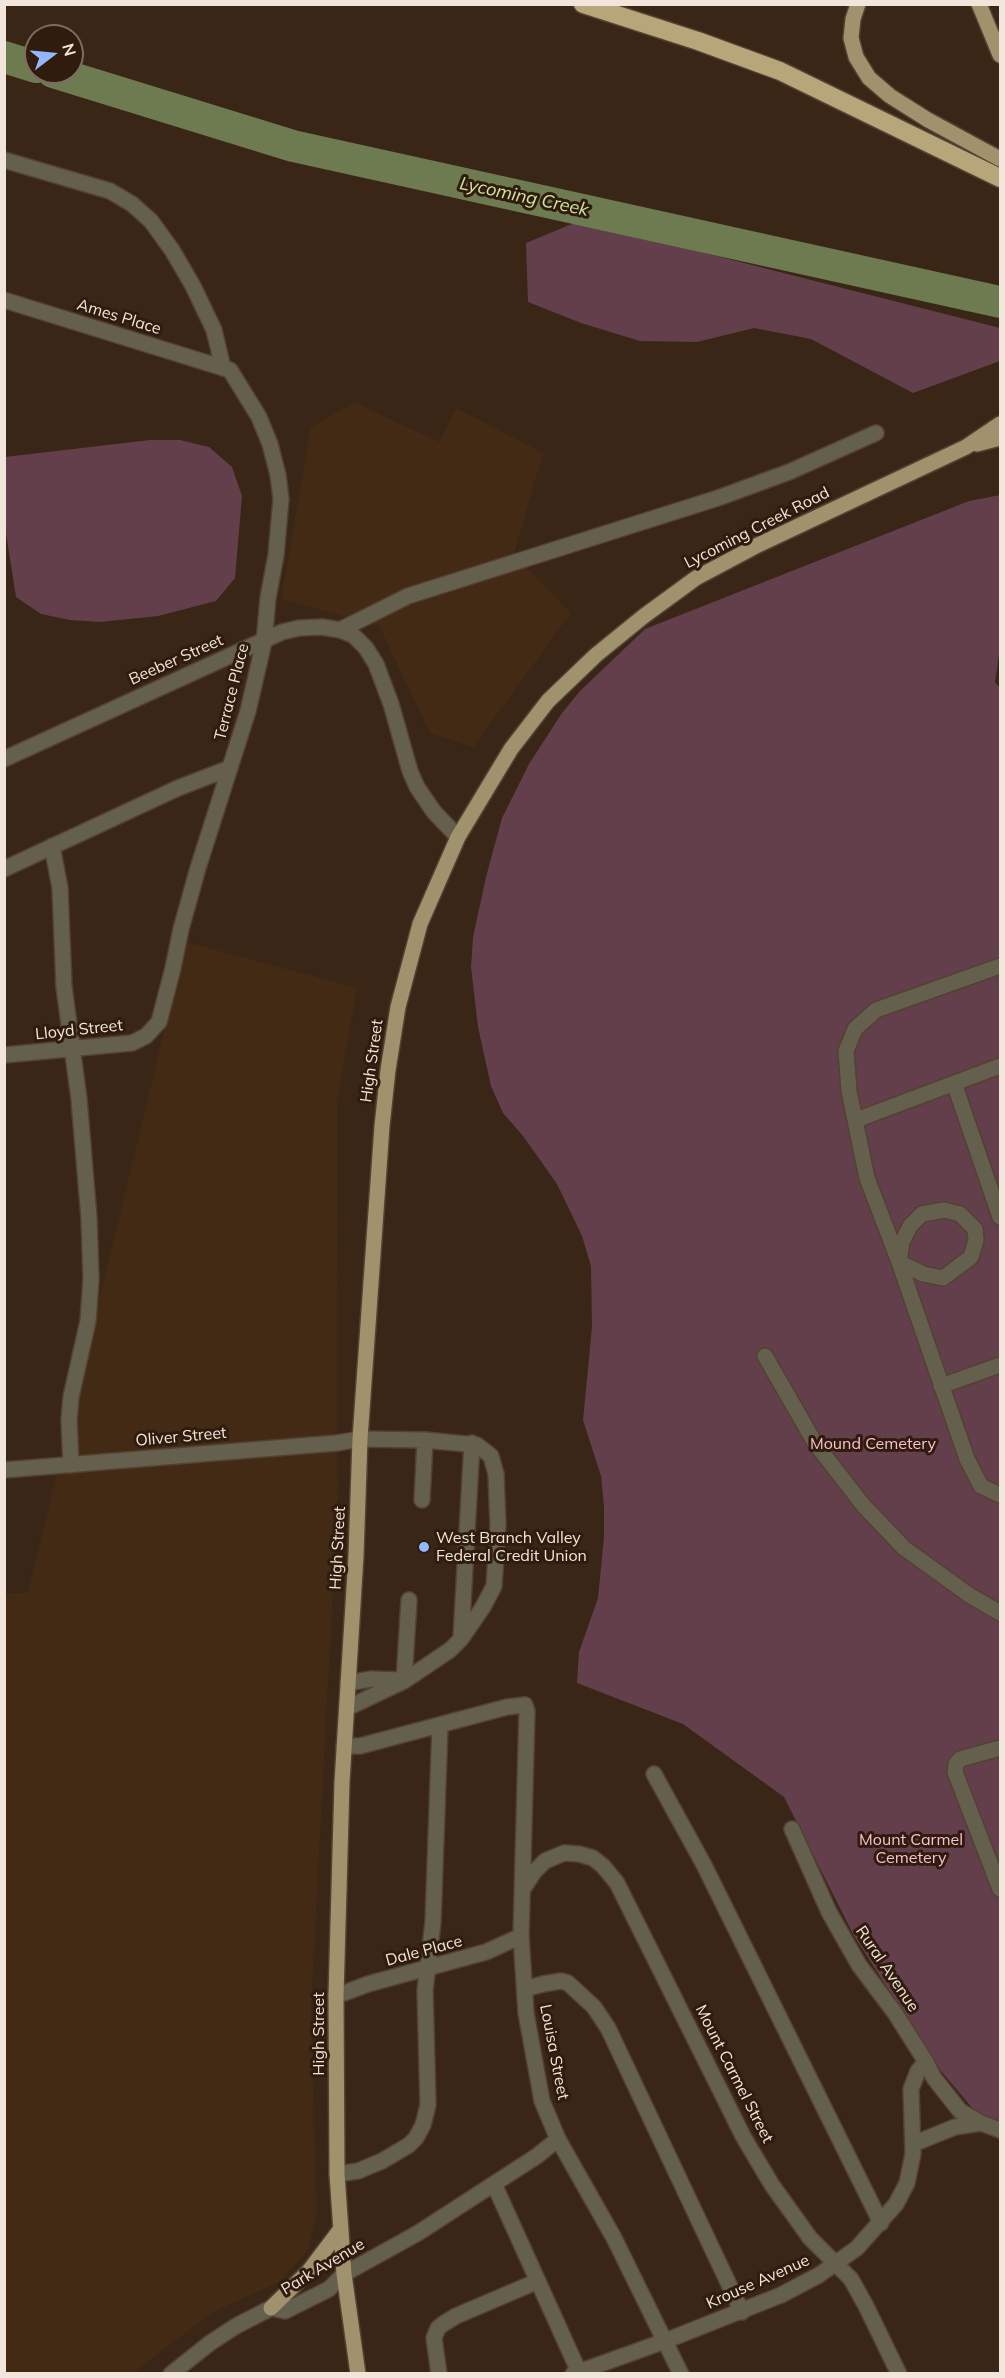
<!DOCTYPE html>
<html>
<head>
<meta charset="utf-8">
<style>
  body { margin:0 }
  #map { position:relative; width:1005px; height:2378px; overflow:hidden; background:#392616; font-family:Mulish,sans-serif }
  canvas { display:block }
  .frame { position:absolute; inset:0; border:6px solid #f2e5db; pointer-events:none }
  .north { position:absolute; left:24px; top:24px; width:60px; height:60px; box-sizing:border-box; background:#2f1c0d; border:2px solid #7d6c5f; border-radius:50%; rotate:74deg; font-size:16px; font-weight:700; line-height:24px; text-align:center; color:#f2e5db }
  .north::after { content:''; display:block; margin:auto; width:21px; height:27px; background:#92b7fd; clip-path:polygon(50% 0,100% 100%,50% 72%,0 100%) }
</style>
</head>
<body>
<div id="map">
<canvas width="1005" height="2378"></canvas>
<div class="frame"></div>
<div class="north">N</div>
</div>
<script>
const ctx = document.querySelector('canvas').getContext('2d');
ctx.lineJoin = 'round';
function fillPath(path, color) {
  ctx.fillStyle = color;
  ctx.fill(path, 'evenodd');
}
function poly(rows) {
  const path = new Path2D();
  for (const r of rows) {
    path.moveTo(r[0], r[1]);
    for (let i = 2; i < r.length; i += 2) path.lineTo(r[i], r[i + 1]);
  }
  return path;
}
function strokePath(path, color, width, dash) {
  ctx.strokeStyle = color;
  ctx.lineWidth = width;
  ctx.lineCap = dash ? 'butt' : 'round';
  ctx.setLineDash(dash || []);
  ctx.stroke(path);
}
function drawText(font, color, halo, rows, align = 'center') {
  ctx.font = font + ' Mulish,sans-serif';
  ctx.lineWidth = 6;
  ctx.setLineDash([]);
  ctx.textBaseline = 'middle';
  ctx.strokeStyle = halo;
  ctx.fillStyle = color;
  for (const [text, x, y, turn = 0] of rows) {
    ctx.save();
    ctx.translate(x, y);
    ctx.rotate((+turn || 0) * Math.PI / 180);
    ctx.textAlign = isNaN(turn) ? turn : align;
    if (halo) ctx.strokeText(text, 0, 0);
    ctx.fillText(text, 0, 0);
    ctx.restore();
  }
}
const built = poly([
  [354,402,439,442,456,408,543,453,514,554,571,613,473,747,430,733,379,626,281,599,311,428],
  [186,942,357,988,337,1103,338,1492,311,2008,316,2212,309,2248,281,2281,213,2312,139,2368,134,2373,5,2374,5,1594,28,1592]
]);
const green = poly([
  [579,221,1000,328,1000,361,913,393,811,339,754,328,697,342,640,341,581,323,528,302,526,243],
  [150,440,180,440,209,447,232,467,242,496,235,578,216,601,158,616,100,622,70,620,41,614,16,597,5,527,5,457],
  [1000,495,1000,648,995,682,1000,688,1000,2141,941,2071,854,1936,784,1797,683,1724,577,1683,579,1652,598,1598,604,1537,604,1506,601,1476,583,1420,592,1327,591,1266,582,1236,557,1184,523,1136,503,1113,491,1086,478,1027,471,967,473,937,486,877,502,818,529,764,562,713,580,691,645,629,969,501]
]);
const river = poly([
  [4,57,36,67],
  [53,72,293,146,1000,302]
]);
const minor = poly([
  [4,160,110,191,132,204,151,221,172,250,193,286,214,330,223,368],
  [4,300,230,370,259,417,270,444,278,475,281,499,276,555,268,598,264,642,248,711,198,868,181,929,173,968,159,1022,146,1036,132,1043,4,1055],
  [340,630,408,596,718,498,789,472,876,433],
  [4,759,282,632,299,628,322,627,340,630,353,635,366,648,376,664,391,704,410,771,417,787,434,812,458,837],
  [52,846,60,888,64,987,79,1099,89,1218,91,1279,88,1321,71,1397,69,1420,71,1465],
  [4,869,178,788,230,768],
  [1000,966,876,1010,855,1029,846,1051,849,1091,867,1178,899,1262,967,1459,981,1486,1000,1495],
  [954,1083,1000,1217],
  [856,1120,1000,1066],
  [944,1210,960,1214,975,1229,976,1240,971,1257,943,1278,923,1274,899,1262,902,1242,910,1226,922,1214,944,1210],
  [765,1356,815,1443,863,1505,904,1548,969,1595,1000,1613],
  [941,1386,1000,1365],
  [4,1470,337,1443,360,1439,425,1440,477,1445,491,1456,496,1474,498,1525,494,1586,483,1607,461,1639,450,1650,404,1681,347,1708],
  [422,1500,425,1440],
  [461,1638,472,1443],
  [404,1681,409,1600],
  [348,1683,371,1679,401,1680],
  [344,1746,360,1746,507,1707,525,1705,527,1711,521,1936,526,2013,542,2101,558,2139,614,2238,681,2374],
  [1000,1748,960,1759,956,1764,955,1772,1000,1889],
  [654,1774,704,1865,881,2223],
  [792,1829,829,1912,859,1965,895,2013,926,2062,934,2078,960,2111,981,2123,1000,2130],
  [523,1889,534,1872,545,1861,564,1853,579,1854,593,1858,603,1866,617,1883,744,2138,772,2185,810,2238,851,2279,866,2306,899,2374],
  [525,1989,543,1984,561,1981,568,1983,594,2007,608,2028,742,2312],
  [336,1996,368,1984,486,1952,521,1936],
  [913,2144,955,2127,981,2123],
  [337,2174,358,2171,382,2161,409,2145,416,2138,423,2125,428,2105,425,1990,433,1922,440,1726],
  [494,2184,579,2372],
  [171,2374,210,2343,236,2326,271,2308,285,2311,329,2289,344,2274,418,2233,537,2156,558,2139],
  [439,2374,434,2338,438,2328,443,2324,456,2316,538,2281],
  [573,2374,665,2341,781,2295,819,2275,857,2248,896,2204,907,2183,913,2154,911,2089,918,2071,926,2062]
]);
const major = poly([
  [858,4,853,19,851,38,856,57,869,78,890,96,928,120,1000,159],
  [979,4,1000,55],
  [977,444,1000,438],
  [271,2308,309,2271,340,2230],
  [358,2374,344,2274,337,2174,336,1996,342,1782,356,1556,360,1439,382,1126,388,1070,398,1007,420,924,458,837,511,749,548,701,596,655,644,616,696,578,758,545,966,447,1000,424]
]);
const highway = poly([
  [583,4,698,41,780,71,1000,178]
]);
const markers = [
  [424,1547,6,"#92b7fd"]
];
const streetNames = [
  ["Ames Place",119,317,17],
  ["Lycoming Creek Road",757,528,-27],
  ["Beeber Street",176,660,-24],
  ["Terrace Place",232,692,-76],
  ["Lloyd Street",79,1030,-6],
  ["High Street",372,1061,-82],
  ["Oliver Street",181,1437,-5],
  ["High Street",338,1548,-87],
  ["Dale Place",424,1951,-15],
  ["Rural Avenue",887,1969,56],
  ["High Street",319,2034,-90],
  ["Louisa Street",554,2052,79],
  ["Mount Carmel Street",734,2074,63],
  ["Park Avenue",323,2267,-31],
  ["Krouse Avenue",758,2282,-24]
];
const parkNames = [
  ["Mound Cemetery",873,1444],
  ["Mount Carmel",911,1840],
  ["Cemetery",911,1858]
];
const poiNames = [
  ["West Branch Valley",436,1538],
  ["Federal Credit Union",436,1556]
];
const waterNames = [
  ["Lycoming Creek",524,197,12]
];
fillPath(built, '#432a15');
fillPath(green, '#623f4b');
strokePath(river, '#6e7b51', 32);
strokePath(minor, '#534132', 18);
strokePath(major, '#534132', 18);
strokePath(highway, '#534132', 21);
strokePath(minor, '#655f4d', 15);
strokePath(major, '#9f926d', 15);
strokePath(highway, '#b6a67a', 18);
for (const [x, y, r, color] of markers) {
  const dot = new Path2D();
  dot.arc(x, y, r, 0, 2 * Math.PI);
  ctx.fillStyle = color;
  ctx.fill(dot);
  strokePath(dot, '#2f1c0d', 2);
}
drawText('16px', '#f2e5db', '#2f1c0d', streetNames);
drawText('16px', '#fcbfd4', '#2f1c0d', parkNames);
drawText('16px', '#f2e5db', '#2f1c0d', poiNames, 'left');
drawText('italic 18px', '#d0e5a0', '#2f1c0d', waterNames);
</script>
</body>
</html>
